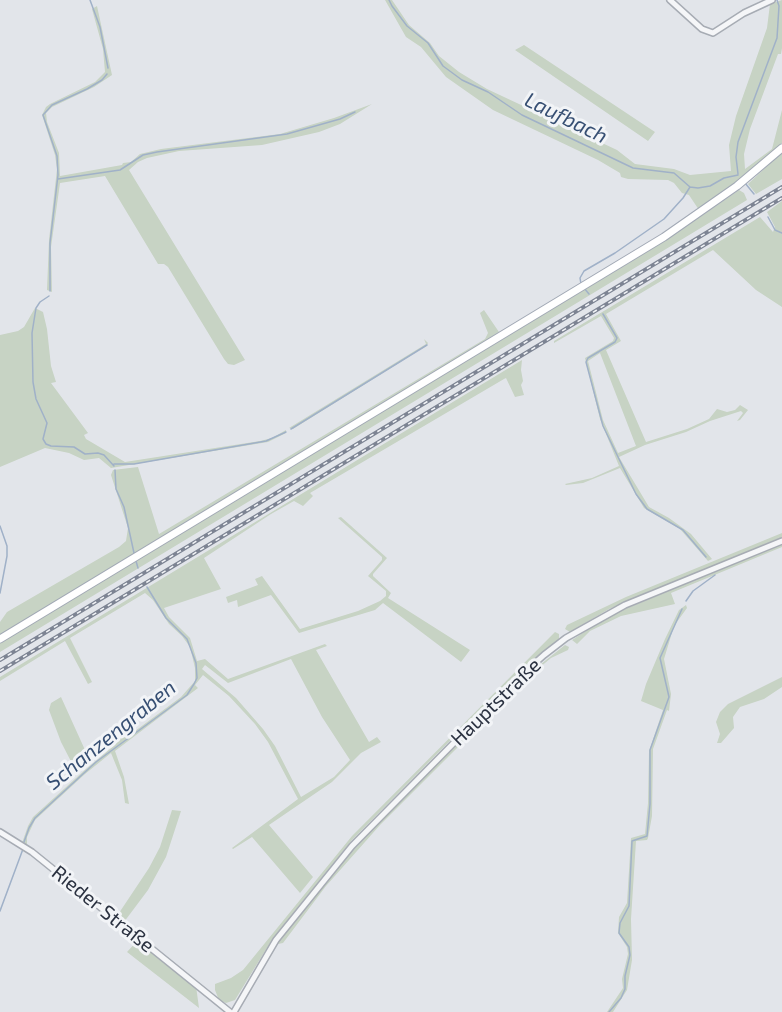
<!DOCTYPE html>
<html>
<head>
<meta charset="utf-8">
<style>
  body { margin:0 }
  canvas { display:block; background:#e2e5ea }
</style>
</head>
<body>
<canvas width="782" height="1012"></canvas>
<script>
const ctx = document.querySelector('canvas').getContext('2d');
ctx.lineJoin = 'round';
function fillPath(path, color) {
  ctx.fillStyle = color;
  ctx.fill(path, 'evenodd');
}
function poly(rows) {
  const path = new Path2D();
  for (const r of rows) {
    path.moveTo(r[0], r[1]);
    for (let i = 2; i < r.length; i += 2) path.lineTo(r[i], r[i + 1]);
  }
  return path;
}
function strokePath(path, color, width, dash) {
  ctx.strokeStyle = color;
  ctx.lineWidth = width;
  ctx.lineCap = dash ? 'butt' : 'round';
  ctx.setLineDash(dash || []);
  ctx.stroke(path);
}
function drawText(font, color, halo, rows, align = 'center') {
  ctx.font = font + ' "Exo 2",sans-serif';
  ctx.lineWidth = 6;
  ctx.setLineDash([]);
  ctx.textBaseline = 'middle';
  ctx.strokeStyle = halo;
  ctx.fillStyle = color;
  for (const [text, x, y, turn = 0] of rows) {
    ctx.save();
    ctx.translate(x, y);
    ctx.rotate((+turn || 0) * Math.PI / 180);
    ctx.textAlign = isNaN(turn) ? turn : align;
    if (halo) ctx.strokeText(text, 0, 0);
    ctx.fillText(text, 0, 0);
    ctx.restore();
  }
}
const green = poly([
  [385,0,392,0,409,25,430,43,439,56,459,72,487,89,617,150,635,164,674,169,690,175,731,171,729,145,736,116,767,28,770,4,782,0,782,48,781,54,778,54,750,129,744,154,745,169,772,149,782,110,782,143,747,174,745,174,732,186,699,210,689,195,682,193,674,183,668,180,628,179,621,177,620,173,598,160,493,110,446,77,421,47,406,37],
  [97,6,112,75,94,87,52,107,46,113,47,122,59,153,60,176,122,165,123,163,131,162,140,154,161,149,280,134,334,118,372,104,340,124,319,132,262,145,179,151,147,158,138,162,129,170,245,360,234,365,228,364,224,359,168,267,164,264,158,264,105,176,60,183,51,247,52,292,47,290,49,240,57,169,55,155,42,115,46,107,50,104,95,82,105,72,103,49,92,9],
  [524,45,655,132,648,141,515,50],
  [782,152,782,179,756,194,748,184],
  [739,190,744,193,747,200,0,652,0,643,635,259,678,232],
  [782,201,782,307,756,290,713,250,606,314,621,341,606,350,646,442,687,429,709,419,717,409,727,412,735,410,740,405,748,410,740,420,737,421,743,413,741,411,710,421,686,432,645,445,619,457,649,507,669,518,691,534,712,559,708,561,680,529,644,508,620,468,583,483,566,485,565,484,592,478,619,466,600,419,585,358,613,341,614,338,601,316,554,343,554,341,760,217,773,232,775,227,767,212],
  [600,353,636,446,618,453,603,420,588,361],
  [35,308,43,312,47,329,51,366,56,382,51,383,88,433,84,435,86,439,125,462,260,441,272,438,286,430,286,433,268,442,111,468,99,458,84,460,69,453,45,448,0,467,0,335,18,331,24,327],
  [484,310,499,332,491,337,491,338,0,635,0,622,7,612,119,547,126,541,128,528,111,475,113,470,138,467,159,534,485,339,488,333,480,313],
  [424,339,428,343,426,346,293,429,289,428,426,344],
  [522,360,521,370,523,381,521,385,524,395,515,397,506,378,504,379,310,493,313,496,303,506,294,501,271,514,204,558,221,589,164,608,169,617,190,638,197,661,205,659,228,679,325,644,327,646,316,650,369,742,377,737,381,742,361,753,332,782,269,825,313,877,300,893,252,837,233,849,232,848,298,799,268,742,255,724,229,696,203,675,195,685,198,688,115,751,124,777,129,804,125,803,122,780,111,753,85,774,35,820,27,837,27,847,22,843,28,826,33,817,86,769,116,744,119,738,127,737,181,697,195,681,195,668,190,647,182,636,169,624,153,600,145,593,70,638,92,682,88,684,65,641,0,681,0,677],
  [291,659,322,717,350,760,334,777,301,797,275,746,263,729,236,698,202,669,205,665,228,683],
  [341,517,387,558,373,574,373,576,391,593,388,598,470,650,461,662,383,603,375,610,299,633,271,595,238,607,237,600,228,603,226,597,258,585,255,579,262,576,300,629,358,611,380,601,386,596,386,591,368,576,382,560,382,557,338,518],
  [782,533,782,537,609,609,570,632,565,629,567,625,626,597],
  [782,544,782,547,671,593,675,604,621,616,590,631,577,644,572,640,606,618,625,609],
  [686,605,687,608,674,626,664,659,671,694,669,711,667,710,653,749,652,816,648,838,647,840,636,841,631,919,632,960,627,990,613,1012,607,1012,623,988,622,979,628,954,627,947,618,933,619,917,627,903,631,838,645,834,648,803,649,751,663,710,641,701,646,684,665,639,679,610],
  [555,632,559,634,559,639,535,658,500,690,352,840,273,938,235,1000,226,1003,219,1000,215,990,215,984,231,978,243,970,352,836],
  [565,645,569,647,568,650,551,658,528,677,380,825,326,886,283,943,278,944,284,933,319,890,358,844,521,680],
  [782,677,782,687,764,699,740,707,733,717,734,728,721,743,717,743,720,734,716,722,720,712,728,704],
  [61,697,90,761,77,773,61,742,49,710,51,703],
  [172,810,181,811,166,857,148,890,124,922,117,916,149,868,160,847],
  [139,939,196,986,199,1008,127,952]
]);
const stream = poly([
  [90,0,100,27,108,68],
  [389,0,392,6,407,26,428,43,443,66,462,80,488,92,522,115,633,168,674,173,690,187,698,188,710,186,724,178,738,175],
  [738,174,736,157,738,142,777,38,779,6,777,0],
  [58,179,120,170,143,155,157,152,287,134,340,119,355,112],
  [745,183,754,194],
  [768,217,775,230,782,233],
  [581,284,580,278,584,271,615,253,664,219,683,198,690,187],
  [584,288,589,294],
  [50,291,50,243,58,175,57,156,43,115,52,105,87,89,102,80,107,74],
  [49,296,40,302,36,308,32,333,33,382,36,399,47,423,43,439,46,444,51,446,74,447,85,454,98,453,104,455,114,466],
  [603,314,617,338,615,342,588,358,586,362,603,426,636,494,647,509,683,530,706,557],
  [291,429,427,345],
  [114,464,134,464,266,441,286,432],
  [115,470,116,489,124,507,134,553],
  [0,526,7,546,7,556,0,593],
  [136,561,138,568],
  [686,601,693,591,715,575],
  [24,842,29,828,35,818,96,762,187,695,194,684,197,678,196,663,187,639,166,618,147,587],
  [0,911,23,849],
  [609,1012,621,998,625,989,625,976,630,955,629,947,619,933,620,923,629,906,632,841,647,836,650,804,650,750,669,697,660,658,682,609]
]);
const minor = poly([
  [670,0,702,29,713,33,744,13,772,0],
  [0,832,32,852,230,1012],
  [234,1012,276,940,352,846,517,679,544,655,566,638,625,605,782,541]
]);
const major = poly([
  [0,639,664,237,737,186,782,148]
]);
const rail = poly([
  [0,660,782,187],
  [0,671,782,198]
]);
const streetNames = [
  ["Hauptstraße",496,702,-44],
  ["Rieder Straße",103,909,39]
];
const waterNames = [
  ["Laufbach",566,118,26],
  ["Schanzengraben",111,735,-39]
];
fillPath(green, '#c7d3c4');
strokePath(stream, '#a0b1c8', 1.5);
strokePath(minor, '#a7acb4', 8);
strokePath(major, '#a2a9b5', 9);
strokePath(minor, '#f5f6f8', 5);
strokePath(major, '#fff', 7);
strokePath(rail, '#7d8493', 4);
strokePath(rail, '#f2f4f7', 1.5, [4.5]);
drawText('20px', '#2b3241', '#f2f4f7', streetNames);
drawText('italic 21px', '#374f73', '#f2f4f7', waterNames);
</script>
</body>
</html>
